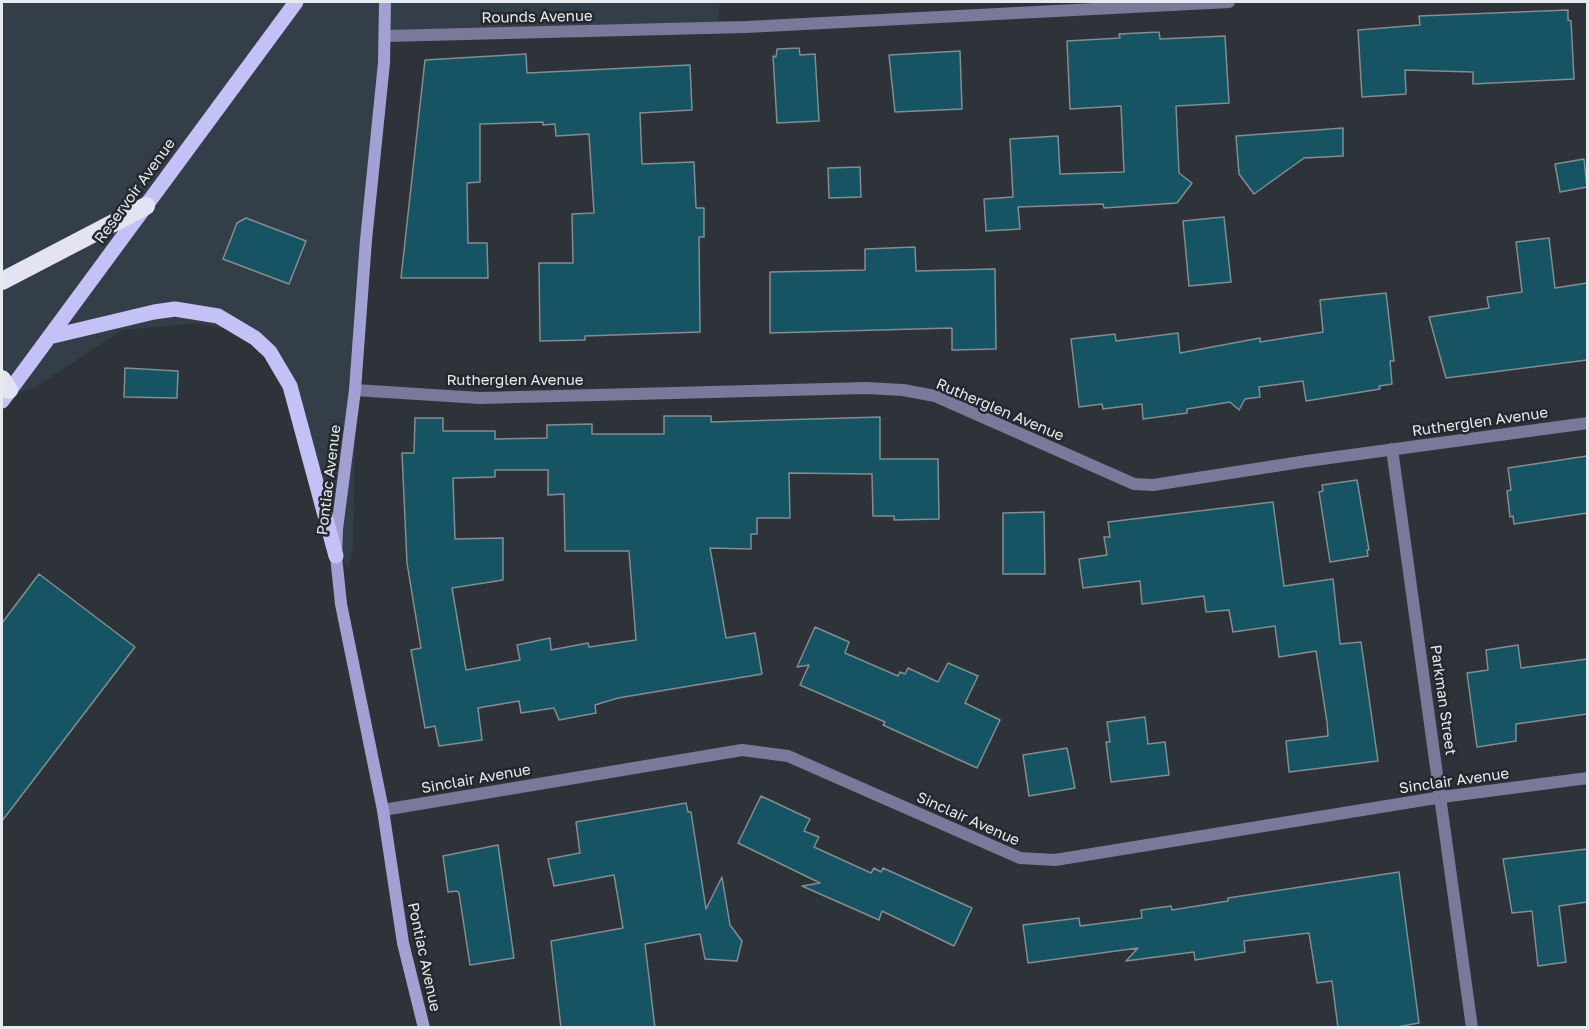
<!DOCTYPE html>
<html>
<head>
<meta charset="utf-8">
<style>
  body { margin:0 }
  #map { position:relative; width:1589px; height:1029px; overflow:hidden; background:#2e333a; font-family:"Golos Text",sans-serif }
  canvas { display:block }
  .frame { position:absolute; inset:0; border:3px solid #e6e9ed; pointer-events:none }
</style>
</head>
<body>
<div id="map">
<canvas width="1589" height="1029"></canvas>
<div class="frame"></div>
</div>
<script>
const ctx = document.querySelector('canvas').getContext('2d');
ctx.lineJoin = 'round';
function fillPath(path, color) {
  ctx.fillStyle = color;
  ctx.fill(path, 'evenodd');
}
function poly(rows) {
  const path = new Path2D();
  for (const r of rows) {
    path.moveTo(r[0], r[1]);
    for (let i = 2; i < r.length; i += 2) path.lineTo(r[i], r[i + 1]);
  }
  return path;
}
function strokePath(path, color, width, dash) {
  ctx.strokeStyle = color;
  ctx.lineWidth = width;
  ctx.lineCap = dash ? 'butt' : 'round';
  ctx.setLineDash(dash || []);
  ctx.stroke(path);
}
function drawText(font, color, halo, rows, align = 'center') {
  ctx.font = font + ' "Golos Text",sans-serif';
  ctx.lineWidth = 5;
  ctx.setLineDash([]);
  ctx.textBaseline = 'middle';
  ctx.strokeStyle = halo;
  ctx.fillStyle = color;
  for (const [text, x, y, turn = 0] of rows) {
    ctx.save();
    ctx.translate(x, y);
    ctx.rotate((+turn || 0) * Math.PI / 180);
    ctx.textAlign = isNaN(turn) ? turn : align;
    if (halo) ctx.strokeText(text, 0, 0);
    ctx.fillText(text, 0, 0);
    ctx.restore();
  }
}
const built = poly([
  [2,2,720,2,718,22,389,34,368,235,355,411,353,548,349,566,345,563,338,543,300,400,256,344,230,330,198,323,122,330,34,388,20,392,2,409]
]);
const building = poly([
  [1568,10,1568,20,1571,21,1574,79,1473,84,1473,72,1405,70,1406,94,1362,97,1358,30,1420,25,1419,16,1568,10],
  [1159,32,1160,39,1225,36,1229,103,1176,106,1179,173,1192,183,1177,203,1104,208,1103,204,1018,207,1020,229,986,231,984,199,1013,197,1010,139,1058,136,1060,174,1124,172,1121,106,1070,109,1067,41,1120,38,1119,34,1159,32],
  [799,48,800,55,815,54,819,121,777,123,773,56,776,57,777,49,799,48],
  [960,51,962,109,895,112,889,55,960,51],
  [526,54,527,73,690,65,692,110,640,113,642,164,694,162,696,208,704,208,704,237,699,237,700,332,585,336,585,340,540,341,539,263,573,263,572,214,594,213,589,134,556,136,555,124,543,125,543,122,480,124,480,182,467,183,468,243,487,243,488,278,401,278,425,60,526,54],
  [1343,128,1343,156,1304,158,1254,194,1239,174,1236,136,1343,128],
  [1584,159,1587,187,1560,192,1555,164,1584,159],
  [860,167,861,197,829,198,828,168,860,167],
  [1224,217,1231,282,1189,286,1183,221,1224,217],
  [246,218,306,241,289,284,223,259,237,223,246,218],
  [1549,238,1555,288,1587,283,1587,360,1446,378,1429,317,1489,308,1487,297,1522,292,1516,242,1549,238],
  [915,247,916,271,995,269,996,349,952,350,952,328,770,333,770,272,865,270,865,249,915,247],
  [1386,293,1394,361,1390,361,1392,384,1379,386,1380,389,1306,401,1303,381,1259,387,1260,397,1245,399,1239,410,1230,402,1187,409,1187,413,1143,419,1142,404,1103,409,1102,404,1079,407,1071,339,1115,334,1116,341,1178,333,1180,353,1260,338,1260,342,1323,332,1320,300,1386,293],
  [125,368,178,371,177,398,124,397,125,368],
  [664,416,711,416,711,422,880,417,880,459,938,459,939,519,894,520,894,516,873,516,872,474,789,473,790,518,757,518,757,534,751,534,751,549,710,548,726,638,755,633,762,674,618,698,595,705,596,713,559,720,554,708,521,713,519,701,478,708,482,740,439,746,435,726,425,728,411,650,421,648,407,563,402,453,414,453,415,418,443,418,443,431,495,431,495,439,547,438,547,425,592,424,592,434,664,434,664,416],
  [495,470,548,470,548,495,564,494,565,551,629,551,636,640,589,647,588,643,551,650,550,638,517,645,520,660,466,670,452,588,503,580,503,538,455,539,453,478,495,477,495,470],
  [1587,456,1587,513,1514,524,1513,516,1510,517,1507,491,1511,490,1508,468,1587,456],
  [1357,480,1369,550,1367,550,1368,556,1330,562,1319,492,1323,491,1322,485,1357,480],
  [1273,502,1284,586,1333,579,1340,644,1361,642,1378,761,1289,772,1286,741,1328,736,1327,722,1316,651,1279,657,1275,626,1233,632,1229,610,1206,612,1204,596,1142,604,1140,581,1083,588,1079,559,1107,555,1104,537,1110,537,1108,522,1273,502],
  [1044,512,1045,574,1003,574,1003,513,1044,512],
  [39,574,135,647,2,821,2,623,39,574],
  [815,627,849,642,845,653,898,676,900,672,905,674,908,668,938,682,948,663,978,676,965,703,1000,720,977,768,883,725,885,722,800,685,809,665,797,667,815,627],
  [1518,645,1521,668,1587,659,1587,714,1516,724,1516,741,1477,747,1467,673,1488,670,1486,650,1518,645],
  [1145,717,1148,744,1165,742,1169,775,1111,782,1106,742,1110,742,1107,722,1145,717],
  [1067,748,1075,788,1029,796,1023,755,1067,748],
  [761,796,810,819,804,831,819,837,814,847,871,873,874,868,881,872,883,868,972,908,954,946,882,911,879,920,802,886,820,883,738,843,761,796],
  [686,803,688,812,691,812,706,909,722,877,730,925,742,941,737,961,705,959,700,934,645,944,655,1028,561,1028,551,941,623,928,614,875,554,886,548,859,580,853,576,822,686,803],
  [498,845,514,958,470,965,459,893,457,891,448,892,443,856,498,845],
  [1587,849,1587,902,1559,906,1566,962,1538,966,1532,911,1512,913,1503,859,1587,849],
  [1399,872,1419,1023,1391,1028,1338,1028,1332,981,1317,983,1309,933,1244,941,1245,952,1195,960,1194,952,1126,961,1138,948,1028,963,1023,925,1079,918,1080,926,1142,918,1141,910,1171,906,1172,910,1228,901,1228,898,1399,872]
]);
const street = poly([
  [386,36,746,27,1229,2],
  [355,390,480,398,866,388,903,390,935,396,1134,484,1153,485,1307,461,1588,423],
  [1392,449,1472,1028],
  [383,810,742,750,788,756,1020,858,1055,860,1442,797,1588,778]
]);
const secondary = poly([
  [385,2,384,63,366,240,355,390,337,529,336,556,341,604,383,810,403,943,424,1028]
]);
const primary = poly([
  [49,337,154,312,175,309,218,316,255,338,270,352,290,386,336,556],
  [2,401,296,2]
]);
const highway = poly([
  [2,281,146,206],
  [2,379,9,390]
]);
const streetNames = [
  ["Rounds Avenue",537,17,-1],
  ["Reservoir Avenue",135,191,-54],
  ["Rutherglen Avenue",515,380],
  ["Rutherglen Avenue",1000,410,23],
  ["Rutherglen Avenue",1480,422,-8],
  ["Pontiac Avenue",329,480,-83],
  ["Parkman Street",1443,700,82],
  ["Sinclair Avenue",476,779,-10],
  ["Sinclair Avenue",1454,781,-8],
  ["Sinclair Avenue",968,819,24],
  ["Pontiac Avenue",424,957,78]
];
fillPath(built, '#343e49');
fillPath(building, '#165464');
strokePath(building, '#838d91', 1.5);
strokePath(street, '#7a799a', 12);
strokePath(secondary, '#a3a1d4', 12);
strokePath(primary, '#c3c1f6', 15);
strokePath(highway, '#e3e3f3', 18);
drawText('15px', '#e6e9ed', '#24292f', streetNames);
</script>
</body>
</html>
